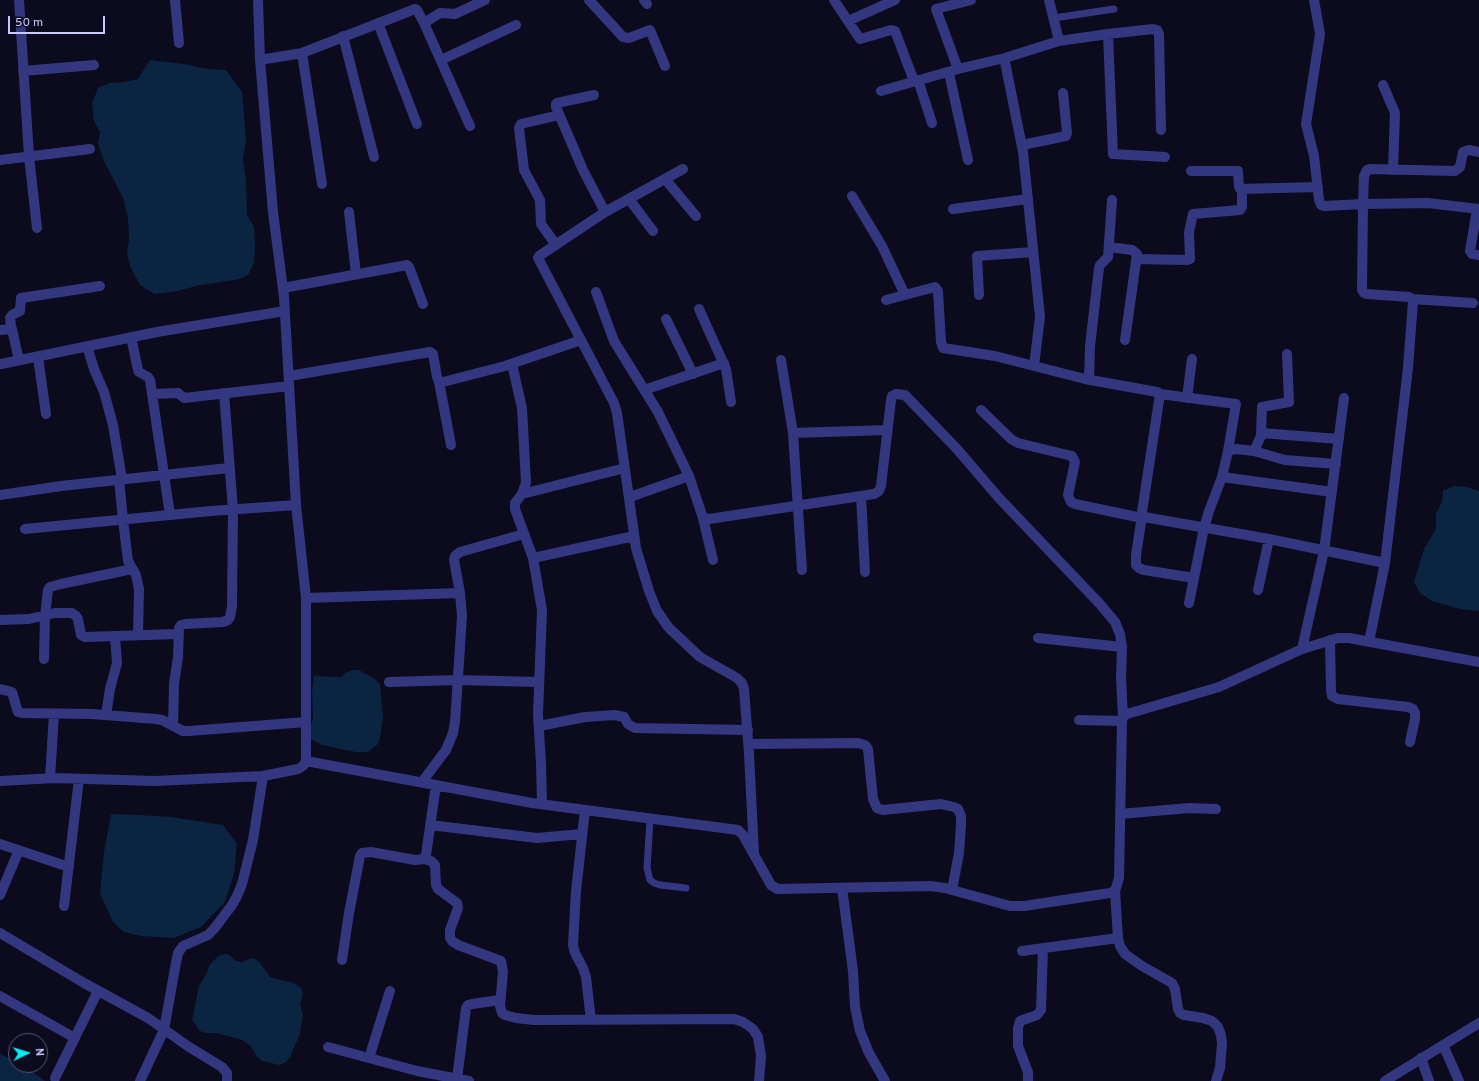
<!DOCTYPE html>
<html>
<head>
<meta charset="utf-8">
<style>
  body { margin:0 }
  #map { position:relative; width:1479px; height:1081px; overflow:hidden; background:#0c0b1d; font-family:Overpass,sans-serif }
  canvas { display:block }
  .north { position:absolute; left:8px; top:1033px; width:40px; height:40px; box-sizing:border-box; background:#0c0b1d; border:1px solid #585677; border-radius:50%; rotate:86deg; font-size:11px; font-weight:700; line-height:16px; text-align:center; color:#c9c7ff }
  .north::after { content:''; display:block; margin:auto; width:14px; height:18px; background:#00eef2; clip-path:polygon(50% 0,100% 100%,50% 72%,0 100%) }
  .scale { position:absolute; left:8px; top:16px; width:97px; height:18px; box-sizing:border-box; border:2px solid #c9c7ff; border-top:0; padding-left:5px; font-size:12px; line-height:14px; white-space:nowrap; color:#c9c7ff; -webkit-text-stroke:3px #0c0b1d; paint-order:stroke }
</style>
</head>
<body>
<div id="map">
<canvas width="1479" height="1081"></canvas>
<div class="north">N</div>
<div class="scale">50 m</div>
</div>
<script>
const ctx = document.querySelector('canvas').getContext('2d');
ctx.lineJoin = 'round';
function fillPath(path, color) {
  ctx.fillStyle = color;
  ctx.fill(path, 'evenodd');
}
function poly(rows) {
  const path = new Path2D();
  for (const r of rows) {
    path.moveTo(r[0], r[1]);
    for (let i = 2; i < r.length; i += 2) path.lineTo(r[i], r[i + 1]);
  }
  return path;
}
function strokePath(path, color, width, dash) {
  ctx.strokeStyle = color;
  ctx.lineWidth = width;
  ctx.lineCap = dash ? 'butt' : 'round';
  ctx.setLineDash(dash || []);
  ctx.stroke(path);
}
const water = poly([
  [150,60,184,64,207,69,226,70,242,92,246,140,243,159,246,180,247,215,254,227,255,247,254,263,248,275,240,279,196,286,178,291,155,294,140,285,131,268,127,254,129,239,128,218,123,198,104,161,98,143,100,132,94,121,92,104,98,88,109,83,124,82,138,79],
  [1454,486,1467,487,1479,491,1479,611,1460,609,1432,601,1420,593,1414,582,1424,549,1436,529,1436,513,1442,502,1443,491],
  [352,670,359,670,373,678,380,684,383,716,380,739,378,744,368,752,356,752,336,748,322,745,311,739,310,727,313,719,312,692,314,676,342,677,345,673],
  [111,814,139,815,171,817,223,825,237,844,234,874,225,902,201,927,174,938,142,936,124,932,113,922,100,893,104,852],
  [226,954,231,956,235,961,242,962,251,958,255,959,260,963,270,977,294,983,301,988,303,994,300,1005,303,1014,300,1034,290,1057,286,1062,280,1065,262,1061,257,1057,251,1046,242,1040,217,1033,206,1033,200,1031,192,1020,199,986,207,973,209,966,218,956],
  [0,1054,16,1061,16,1065,23,1065,45,1081,0,1081]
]);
const service = poly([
  [1054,18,1114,9],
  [650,819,647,868,650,880,654,883,660,885,686,888]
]);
const minor = poly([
  [19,0,29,156,37,228],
  [175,0,179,43],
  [589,0,623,37,629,38,650,30,665,66],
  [644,0,647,4],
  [834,0,860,39,891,30,895,31,914,81],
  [1314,0,1320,34,1306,124,1314,156,1319,200,1321,205,1324,206,1363,204,1362,290,1364,293,1367,294,1409,297,1412,299,1413,301,1408,368,1385,563,1369,642],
  [848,21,895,0],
  [378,23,417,124],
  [424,23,440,13,455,14,485,0],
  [1108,34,1113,154,1165,157],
  [343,36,374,157],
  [1059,41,1108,34,1153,29,1157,30,1159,34,1161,130],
  [302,53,322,184],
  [260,60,302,53,415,9,417,10,424,23,470,126],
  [441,60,516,25],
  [958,69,936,9,971,0],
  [23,71,94,65],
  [949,73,968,160],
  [918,80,932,123],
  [1383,85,1395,113,1393,170],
  [881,91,958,69,1005,58],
  [594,95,557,103,556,104,556,107,583,170,605,212],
  [1022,145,1066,136,1067,133,1063,93],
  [1479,152,1469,150,1463,152,1460,167,1455,171,1370,169,1367,170,1364,176,1363,204,1428,203,1479,209],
  [0,160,90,149],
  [683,169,605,212,539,256,538,258,614,403,617,413,636,548,649,591,657,611,669,628,700,657,737,678,742,683,744,689,749,753,754,853],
  [1191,171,1238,171,1239,187,1240,189,1318,187],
  [665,179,696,216],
  [852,196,882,246,905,295],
  [629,199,653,231],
  [953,209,1028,199],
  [1477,209,1470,251,1472,254,1479,255],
  [349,212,356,274],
  [556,245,541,224,540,200,524,170,519,128,521,124,559,115],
  [1109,247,1132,250,1137,254,1125,340],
  [1137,259,1187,260,1190,259,1189,232,1193,214,1240,210,1242,207,1242,189],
  [283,288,407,265,409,267,423,304],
  [596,292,614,341,658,412,689,476,703,518,709,519,874,494,879,491,881,486,891,400,892,396,896,394,905,395,957,449,999,498,1099,603,1115,622,1120,634,1122,647,1121,678,1123,717],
  [979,295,977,256,1033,252],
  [1412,299,1473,303],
  [886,300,935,287,938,291,941,342,943,348,995,356,1085,379,1157,392,1160,394,1142,512,1144,517,1269,539,1385,563],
  [699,309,726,369,731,402],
  [666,319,693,374],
  [0,330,12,329],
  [131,337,138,370,139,372,148,377,150,380,170,515],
  [87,346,94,369,104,392,113,425,122,479],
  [38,357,46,414],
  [19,360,11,325,10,318,12,315,20,311,21,298,100,286],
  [781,360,793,433,802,570],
  [1,364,157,332,285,311],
  [512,364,522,408,526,483,522,494,515,503,515,509,533,558,542,610,538,714,541,764,542,804],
  [1034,366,1040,317,1023,152,1005,62,1005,58,1008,57,1059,41,1049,0],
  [289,376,430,352,433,354,437,377,439,382,443,382,505,366,581,340],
  [1089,379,1090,346,1099,268,1100,265,1108,257,1112,200],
  [439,382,451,445],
  [644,390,724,363],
  [152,394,178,393,184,398,289,386],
  [1160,394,1236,404,1228,451],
  [1187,398,1192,359],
  [981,410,1011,439,1018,443,1072,456,1075,462,1068,495,1071,502,1075,504,1142,518],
  [793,433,887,430],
  [1261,433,1339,439],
  [1254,451,1285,460,1336,464],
  [1222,477,1332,492],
  [119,479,123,520,128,561,136,575,139,589,138,635],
  [522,494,625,468],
  [0,495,61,486,229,468],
  [861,496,865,572],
  [630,497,689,476],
  [1142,516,1136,555,1136,565,1139,568,1144,570,1194,578],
  [703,518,713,560],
  [25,529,211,511,296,505],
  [533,558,634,536],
  [1258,590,1269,539],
  [306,598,460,593],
  [1189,603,1204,528,1209,511,1222,477,1228,451,1236,449,1254,451,1261,436,1262,407,1289,402,1287,354],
  [0,620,29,619,55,613,72,613,76,616,78,619,81,635,85,637,177,634],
  [1038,638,1122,647],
  [1330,640,1331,691,1332,696,1338,699,1408,707,1413,709,1415,713,1415,719,1410,742],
  [1302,649,1324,551,1344,398],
  [44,659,45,616,48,590,50,587,61,584,132,569],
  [389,682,458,680,539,682],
  [0,689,12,692,17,709,18,712,22,713,92,714,156,719,162,720,183,731,189,731,306,722],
  [106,715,110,689,117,663,115,636],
  [1079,720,1122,721],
  [173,726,174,684,178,657,179,628,181,625,185,624,223,622,228,620,230,617,232,606,233,510,224,393],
  [539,726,585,717,615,715,624,717,628,724,635,728,748,730],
  [749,744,858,743,865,745,868,749,873,799,877,808,883,810,941,804,954,807,958,809,961,816,961,825,959,853,952,890],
  [306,761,532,803,738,830,743,835,771,885,777,889,930,886,945,888,1010,906,1024,906,1110,893,1115,891,1119,878,1122,721,1123,717,1127,714,1219,687,1302,649,1338,638,1349,638,1479,662],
  [50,778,54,714],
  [0,781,55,778,155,781,263,776,298,769,303,766,306,761,306,598,296,505,284,297,273,212,260,60,258,0],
  [422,782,446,750,453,733,455,722,462,616,460,593,454,560,455,556,460,552,524,534],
  [585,810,576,891,573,945,575,953,583,968,586,977,591,1020],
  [1120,814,1189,808,1216,809],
  [430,825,537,838,582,834],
  [0,844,69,867],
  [424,859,431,861,435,865,436,885,438,889,457,903,458,908,450,930,450,938,452,941,458,945,501,961,503,972,500,1006,502,1013,505,1015,516,1018,534,1020,734,1019,743,1022,753,1029,758,1037,761,1056,759,1081],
  [842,888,853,971,855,1007,860,1031,869,1053,885,1081],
  [1115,891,1118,938,1120,946,1125,954,1142,966,1172,983,1175,989,1178,1009,1180,1013,1184,1015,1203,1018,1212,1021,1218,1027,1221,1035,1222,1044,1220,1068,1216,1081],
  [0,895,19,850],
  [64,906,79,779],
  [0,933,84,983,148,1018,189,1047,222,1067,227,1073,227,1081],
  [1022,951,1118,938],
  [342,960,349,913,360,856,362,853,371,852,415,860,424,859,426,855,436,785],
  [0,996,75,1038],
  [1443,1045,1459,1081],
  [328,1047,417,1071,469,1081],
  [369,1058,390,991],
  [1421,1058,1429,1081],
  [55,1078,98,991],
  [457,1079,466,1008,468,1005,472,1004,500,1000],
  [140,1081,164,1030,175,968,178,953,183,946,208,935,214,929,232,905,237,896,242,884,253,840,263,776],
  [1028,1081,1028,1072,1018,1046,1018,1028,1020,1021,1037,1015,1041,1010,1043,948]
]);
const tertiary = poly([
  [1385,1081,1479,1023]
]);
fillPath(water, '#0a2442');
strokePath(service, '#33377f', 7);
strokePath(minor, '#33377f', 10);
strokePath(tertiary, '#33377f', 10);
</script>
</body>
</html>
